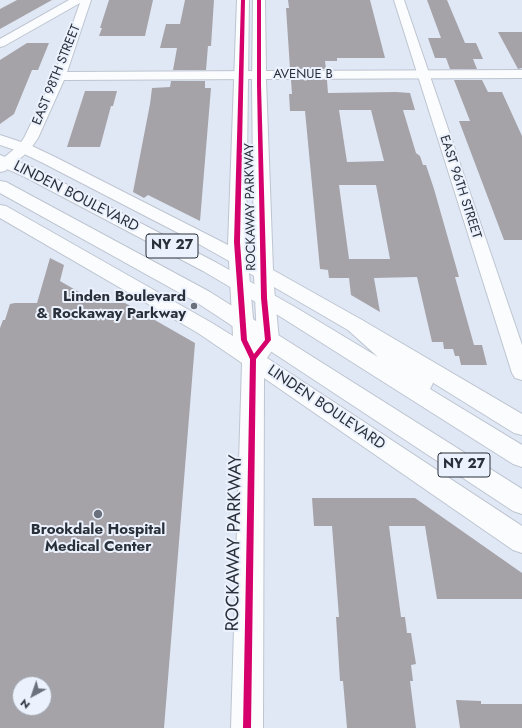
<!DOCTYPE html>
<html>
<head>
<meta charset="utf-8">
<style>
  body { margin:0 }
  #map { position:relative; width:522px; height:728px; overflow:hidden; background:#e0e8f6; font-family:Jost,sans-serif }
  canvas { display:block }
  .north { position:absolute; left:12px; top:676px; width:40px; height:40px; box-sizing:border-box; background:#ecf2fd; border:1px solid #9ea4af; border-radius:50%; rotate:220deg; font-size:11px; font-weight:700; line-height:16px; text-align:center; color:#2a303a }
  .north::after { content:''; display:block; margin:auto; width:14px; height:18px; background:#6a707c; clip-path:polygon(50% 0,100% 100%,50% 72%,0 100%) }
</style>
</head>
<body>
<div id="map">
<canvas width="522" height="728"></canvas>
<div class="north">N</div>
</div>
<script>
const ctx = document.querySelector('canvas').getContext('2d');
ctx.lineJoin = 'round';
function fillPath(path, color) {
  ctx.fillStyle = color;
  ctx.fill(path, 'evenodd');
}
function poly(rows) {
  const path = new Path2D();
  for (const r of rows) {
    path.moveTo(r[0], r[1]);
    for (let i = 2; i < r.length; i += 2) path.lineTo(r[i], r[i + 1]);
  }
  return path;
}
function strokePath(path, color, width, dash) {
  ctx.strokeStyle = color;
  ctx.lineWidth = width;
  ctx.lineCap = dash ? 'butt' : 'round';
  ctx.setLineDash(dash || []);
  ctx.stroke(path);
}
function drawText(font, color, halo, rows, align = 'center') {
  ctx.font = font + ' Jost,sans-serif';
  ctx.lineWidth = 4;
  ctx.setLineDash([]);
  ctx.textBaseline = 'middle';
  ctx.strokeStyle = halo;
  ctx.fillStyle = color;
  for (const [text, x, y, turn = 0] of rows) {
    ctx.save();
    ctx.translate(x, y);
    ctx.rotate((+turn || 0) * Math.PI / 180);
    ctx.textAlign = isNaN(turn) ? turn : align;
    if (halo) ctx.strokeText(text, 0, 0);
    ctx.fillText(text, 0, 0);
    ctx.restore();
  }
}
const building = poly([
  [17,0,52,0,0,29,0,9],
  [109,0,153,0,145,36,99,36,102,28,100,28],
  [185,0,214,0,211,46,208,46,206,70,173,70,177,48,160,48,166,24,180,24],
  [288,0,370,0,385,58,337,58,337,61,325,61,326,69,290,69,286,8,289,8],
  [427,0,447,0,465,43,476,43,483,59,473,59,477,69,450,69,446,58,435,58,428,38,441,38],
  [498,32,522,32,522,68,518,69],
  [27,43,49,43,38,70,32,70,14,114,0,124,0,60],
  [291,80,327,80,328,93,396,92,410,93,415,110,403,110,416,153,420,156,423,165,426,165,434,189,459,277,455,277,474,345,482,345,487,365,461,365,459,356,455,356,453,349,444,349,443,342,432,342,417,277,374,278,380,312,351,295,349,278,329,278,328,270,320,269,305,111,290,111,289,94,292,94],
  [339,110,371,110,384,161,347,162],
  [339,185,376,185,390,259,349,259],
  [454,80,482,80,488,92,502,92,522,136,522,240,504,240,459,121,470,121],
  [171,81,205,81,205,88,211,88,200,221,148,195,144,198,133,192,150,104,152,88,170,87],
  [85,91,117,91,113,106,111,106,100,147,67,147],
  [50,258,64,265,60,281,98,303,125,303,195,343,164,728,0,728,0,328,3,320,5,320,10,304,15,303,37,303],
  [20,684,44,684,44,708,20,708],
  [312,498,415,498,522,573,522,599,437,599,425,526,389,526,401,617,405,617,407,633,411,633,416,664,411,665,413,681,410,681,416,728,347,728,343,681,340,681,336,617,339,617,332,526,314,526],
  [456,700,481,701,481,704,522,704,522,728,460,728]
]);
const minor = poly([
  [69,0,91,0,67,72,260,71,264,72,266,75,264,78,260,79,64,80,38,138,29,151,5,171,0,172,0,161,19,145,24,138,54,76,80,3,4,46,0,47,0,39,69,0],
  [394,0,404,0,522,345,522,380,515,378,512,373,394,0]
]);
const tertiary = poly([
  [237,0,249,0,246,242,248,256,254,259,252,85,253,0,265,0,266,71,522,70,522,78,266,79,273,270,362,320,522,414,522,435,514,433,348,330,274,287,279,340,267,358,522,526,522,553,513,550,264,378,263,728,231,728,242,363,198,333,0,218,0,205,6,206,212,323,233,336,229,261,188,238,43,163,18,151,0,145,0,135,30,145,55,157,228,245,237,0],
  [249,273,254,276,257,339,255,341,249,273]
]);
const trunk = poly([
  [0,155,37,169,217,263,295,307,378,357,348,330,345,325,348,320,355,318,362,320,430,377,433,383,430,389,522,445,522,467,513,464,281,317,203,271,25,177,0,166,0,155],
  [0,181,6,182,210,292,522,489,522,514,513,511,196,302,0,193,0,181]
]);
const cycleway = poly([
  [241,0,245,0,240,242,247,340,254,354,265,340,261,298,257,85,257,0,261,0,261,85,267,298,271,340,256,359,251,728,243,728,250,359,241,340,234,242,241,0]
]);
const markers = [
  [194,306,4,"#6a707c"],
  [98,514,5,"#6a707c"]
];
const farStreetnames = [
  ["EAST 98TH STREET",57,75,-68],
  ["AVENUE B",303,75],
  ["EAST 96TH STREET",460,187,72],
  ["ROCKAWAY PARKWAY",251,207,-91]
];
const shields = [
  [172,246,52],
  [464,465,52]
];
const shieldNames = [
  ["NY 27",172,246],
  ["NY 27",464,465]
];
const streetNames = [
  ["LINDEN BOULEVARD",76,197,27],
  ["LINDEN BOULEVARD",326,408,34]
];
const poiNames = [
  ["Linden Boulevard",186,297],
  ["& Rockaway Parkway",186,314],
  ["Brookdale Hospital",98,530,"center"],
  ["Medical Center",98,547,"center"]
];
const nearStreetnames = [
  ["ROCKAWAY PARKWAY",235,543,-89]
];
fillPath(building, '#a6a3a8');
strokePath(minor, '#bec5d0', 2);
strokePath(tertiary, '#bec5d0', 2);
strokePath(trunk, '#bec5d0', 2);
fillPath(minor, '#fafcfe');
fillPath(tertiary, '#fafcfe');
fillPath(trunk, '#fafcfe');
fillPath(cycleway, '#d6006c');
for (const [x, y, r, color] of markers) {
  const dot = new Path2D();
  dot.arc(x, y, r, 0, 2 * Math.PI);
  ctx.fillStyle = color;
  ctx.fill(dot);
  strokePath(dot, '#ecf2fd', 1.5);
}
drawText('13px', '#2a303a', '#ecf2fd', farStreetnames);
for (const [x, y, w] of shields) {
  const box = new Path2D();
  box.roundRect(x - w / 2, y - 12, w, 24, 3);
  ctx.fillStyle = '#ecf2fd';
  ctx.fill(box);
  strokePath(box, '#2a303a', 1);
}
drawText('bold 14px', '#2a303a', null, shieldNames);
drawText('15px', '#2a303a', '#ecf2fd', streetNames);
drawText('bold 15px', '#2a303a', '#ecf2fd', poiNames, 'right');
drawText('18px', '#2a303a', '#ecf2fd', nearStreetnames);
</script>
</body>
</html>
